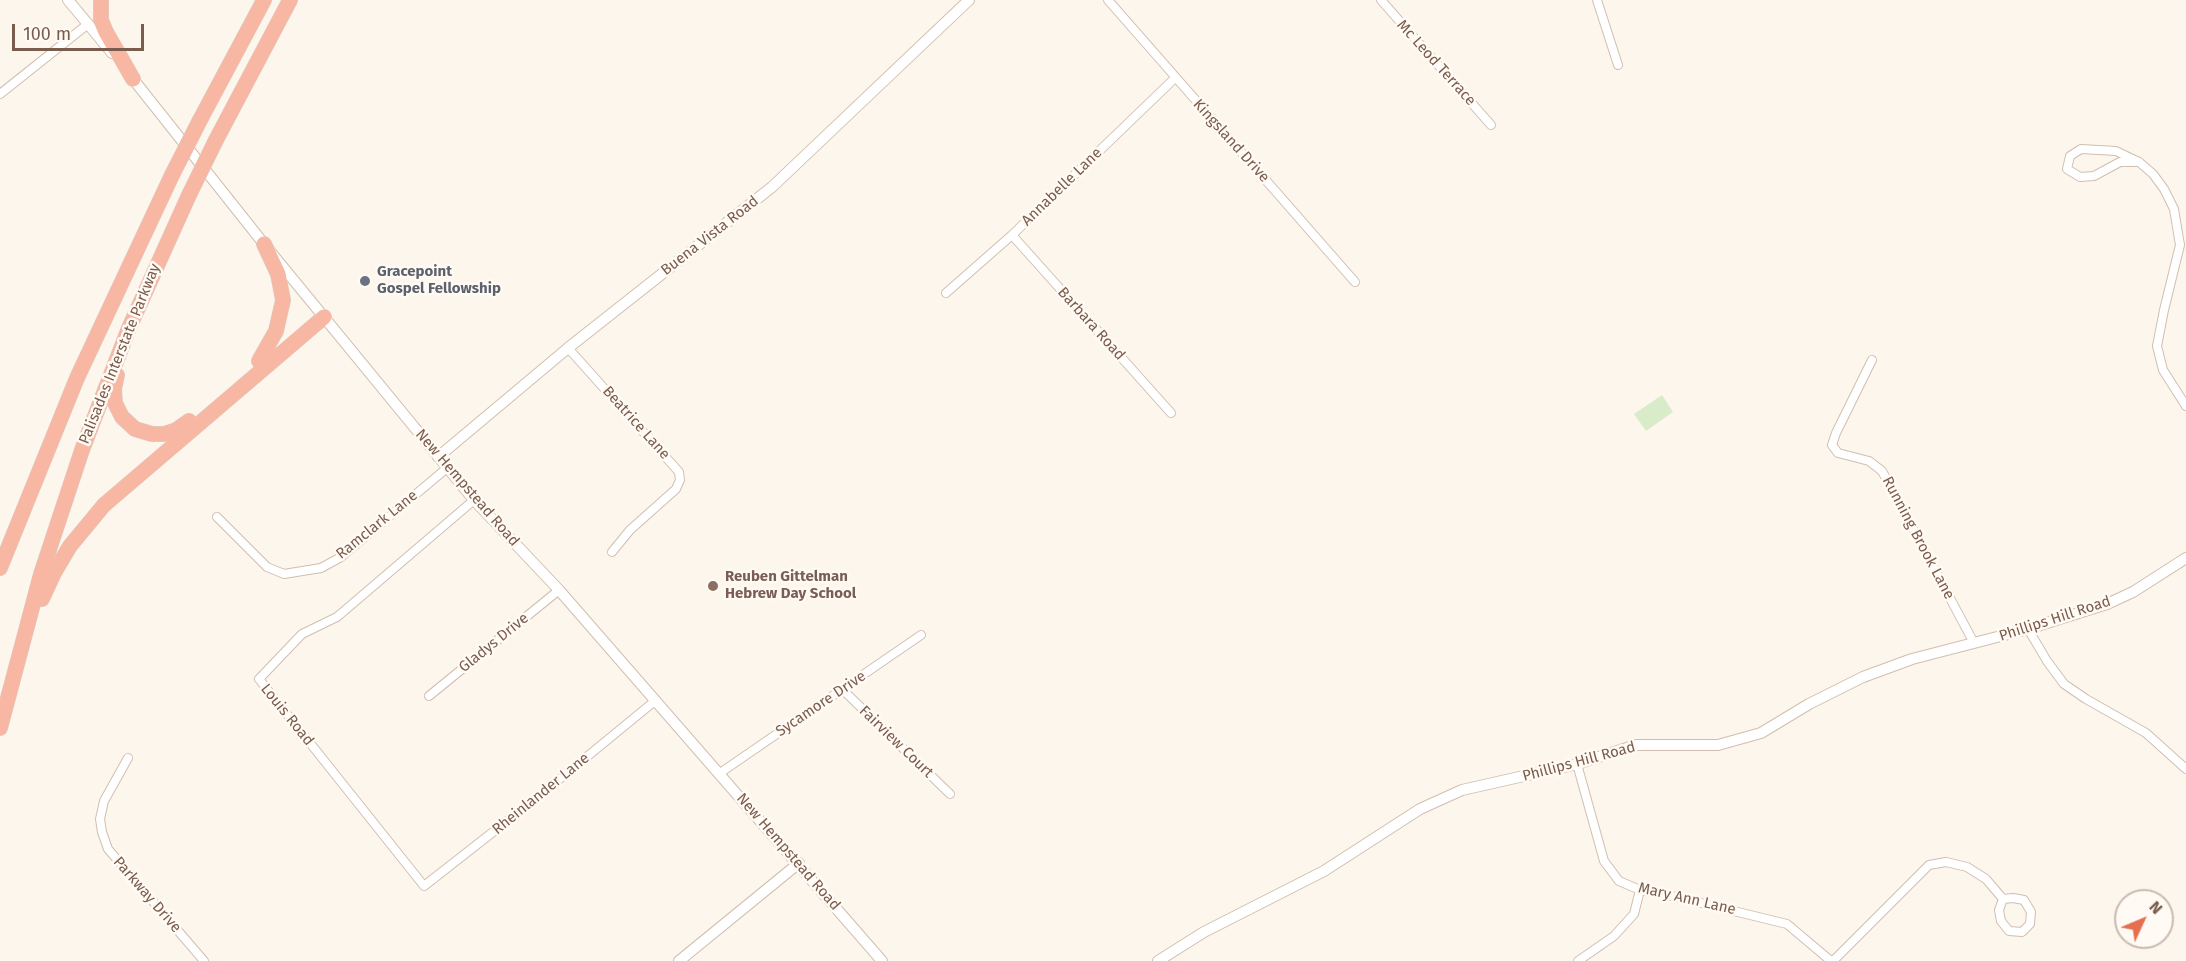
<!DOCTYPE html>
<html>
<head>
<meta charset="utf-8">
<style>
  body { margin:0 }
  #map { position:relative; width:2186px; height:961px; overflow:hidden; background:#fdf6ec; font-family:"Fira Sans",sans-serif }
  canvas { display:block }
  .north { position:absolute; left:2114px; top:889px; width:60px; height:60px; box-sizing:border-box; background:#fffaf3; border:2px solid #cabbb1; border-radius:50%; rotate:46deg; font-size:16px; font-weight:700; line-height:24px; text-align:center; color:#7a5c4d }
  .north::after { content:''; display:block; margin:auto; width:21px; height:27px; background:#e76f51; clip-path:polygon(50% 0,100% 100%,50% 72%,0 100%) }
  .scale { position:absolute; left:12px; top:24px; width:132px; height:27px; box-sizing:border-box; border:3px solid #7a5c4d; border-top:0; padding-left:8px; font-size:18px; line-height:21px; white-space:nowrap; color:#7a5c4d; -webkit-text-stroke:4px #fffaf3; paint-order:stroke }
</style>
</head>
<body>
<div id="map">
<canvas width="2186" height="961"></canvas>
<div class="north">N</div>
<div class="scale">100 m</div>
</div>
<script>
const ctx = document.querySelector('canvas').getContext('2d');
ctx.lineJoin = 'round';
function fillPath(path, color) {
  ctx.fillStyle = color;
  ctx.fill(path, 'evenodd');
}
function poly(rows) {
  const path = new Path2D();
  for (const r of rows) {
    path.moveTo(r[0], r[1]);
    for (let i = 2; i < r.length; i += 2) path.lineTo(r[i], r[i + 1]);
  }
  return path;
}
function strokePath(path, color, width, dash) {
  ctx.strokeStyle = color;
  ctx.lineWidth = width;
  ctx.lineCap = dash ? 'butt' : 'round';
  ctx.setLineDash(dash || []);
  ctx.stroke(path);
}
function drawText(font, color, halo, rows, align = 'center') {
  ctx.font = font + ' "Fira Sans",sans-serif';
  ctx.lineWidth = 5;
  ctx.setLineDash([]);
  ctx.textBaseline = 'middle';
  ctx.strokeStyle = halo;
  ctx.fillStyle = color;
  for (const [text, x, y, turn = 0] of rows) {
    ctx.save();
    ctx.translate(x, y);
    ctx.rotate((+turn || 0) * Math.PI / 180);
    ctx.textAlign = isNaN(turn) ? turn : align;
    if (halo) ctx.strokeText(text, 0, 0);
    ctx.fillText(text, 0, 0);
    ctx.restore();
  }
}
const green = poly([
  [1662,395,1673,412,1646,431,1634,414]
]);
const minor = poly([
  [1108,0,1355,282],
  [1381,0,1491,125],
  [1597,0,1618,65],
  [0,94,88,24],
  [2139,162,2120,162,2094,176,2080,177,2067,169,2070,156,2081,149,2116,151,2139,162,2153,174,2164,189,2174,209,2180,245,2164,310,2157,346,2163,370,2186,406],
  [1012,235,1171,413],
  [946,293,1012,235,1175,78],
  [568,348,679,472,680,480,676,489,630,530,612,552],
  [1872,360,1836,433,1832,445,1838,453,1869,461,1882,471,1974,643],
  [474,500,337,617,302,634,259,679,424,886,539,796,656,700],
  [217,517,267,567,284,574,321,568,341,557,447,468],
  [2028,629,2047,661,2064,684,2086,699,2146,733,2186,769],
  [843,690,950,794],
  [429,696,559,590],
  [128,758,104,801,100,819,102,832,108,849,204,961],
  [1577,764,1604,861,1619,881,1640,890,1664,894,1787,924,1831,961],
  [720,773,921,635],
  [2013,898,2024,900,2031,912,2030,924,2022,932,2009,931,2001,921,1999,910,2003,899,2013,898],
  [1578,961,1614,936,1634,914,1640,890],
  [1833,961,1929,865,1946,862,1967,867,1986,879,2003,899]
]);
const tertiary = poly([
  [68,0,112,53],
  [129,74,264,244,474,500,559,590,882,961],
  [438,457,568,348,772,187,969,0],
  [679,961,799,863],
  [1158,961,1204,932,1324,871,1420,809,1462,790,1577,764,1636,745,1718,745,1761,733,1809,704,1863,677,1912,659,2028,629,2107,604,2133,592,2186,558]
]);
const motorway = poly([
  [101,0,101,20,106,32,133,79],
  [200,120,264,0],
  [216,140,290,0],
  [259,361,276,331,283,300,278,274,264,244],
  [117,375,114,389,115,403,122,417,135,429,152,434,164,434,176,430,189,421],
  [0,568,77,378,172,175],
  [42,599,54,573,70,546,104,505,324,317],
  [0,728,41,574,82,450,129,328,189,195]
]);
const motorwayBridge = poly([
  [172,175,200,120],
  [189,195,216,140]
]);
const markers = [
  [365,281,6,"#6b7280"],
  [713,586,6,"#8d6e63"]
];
const streetNames = [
  ["Mc Leod Terrace",1436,63,48],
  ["Kingsland Drive",1231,141,48],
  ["Annabelle Lane",1062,187,-44],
  ["Buena Vista Road",710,236,-38],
  ["Barbara Road",1091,324,48],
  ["Palisades Interstate Parkway",120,354,-68],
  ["Beatrice Lane",636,423,48],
  ["New Hempstead Road",467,488,49],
  ["Ramclark Lane",377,525,-39],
  ["Running Brook Lane",1918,538,62],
  ["Phillips Hill Road",2055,619,-18],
  ["Gladys Drive",494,643,-39],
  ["Sycamore Drive",821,704,-34],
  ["Louis Road",287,715,51],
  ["Fairview Court",896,742,44],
  ["Phillips Hill Road",1579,762,-15],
  ["Rheinlander Lane",541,794,-39],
  ["New Hempstead Road",788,852,49],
  ["Parkway Drive",147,895,49],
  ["Mary Ann Lane",1687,899,13]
];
const worshipNames = [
  ["Gracepoint",377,272],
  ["Gospel Fellowship",377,289]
];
const educationNames = [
  ["Reuben Gittelman",725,577],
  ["Hebrew Day School",725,594]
];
fillPath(green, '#d8ecc9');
strokePath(minor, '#d1beb0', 10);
strokePath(tertiary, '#d1beb0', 12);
strokePath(motorway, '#dad1cd', 16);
strokePath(minor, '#fff', 8);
strokePath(tertiary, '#fff', 10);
strokePath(motorway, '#f7b7a3', 15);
strokePath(motorwayBridge, '#dad1cd', 16, []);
strokePath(motorwayBridge, '#f7b7a3', 15);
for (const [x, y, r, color] of markers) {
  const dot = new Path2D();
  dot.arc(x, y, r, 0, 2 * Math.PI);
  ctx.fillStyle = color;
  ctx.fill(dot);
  strokePath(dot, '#fffaf3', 2);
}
drawText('15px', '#7a5c4d', '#fffaf3', streetNames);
drawText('bold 15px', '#5b616d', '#fffaf3', worshipNames, 'left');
drawText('bold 15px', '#785e54', '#fffaf3', educationNames, 'left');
</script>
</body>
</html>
